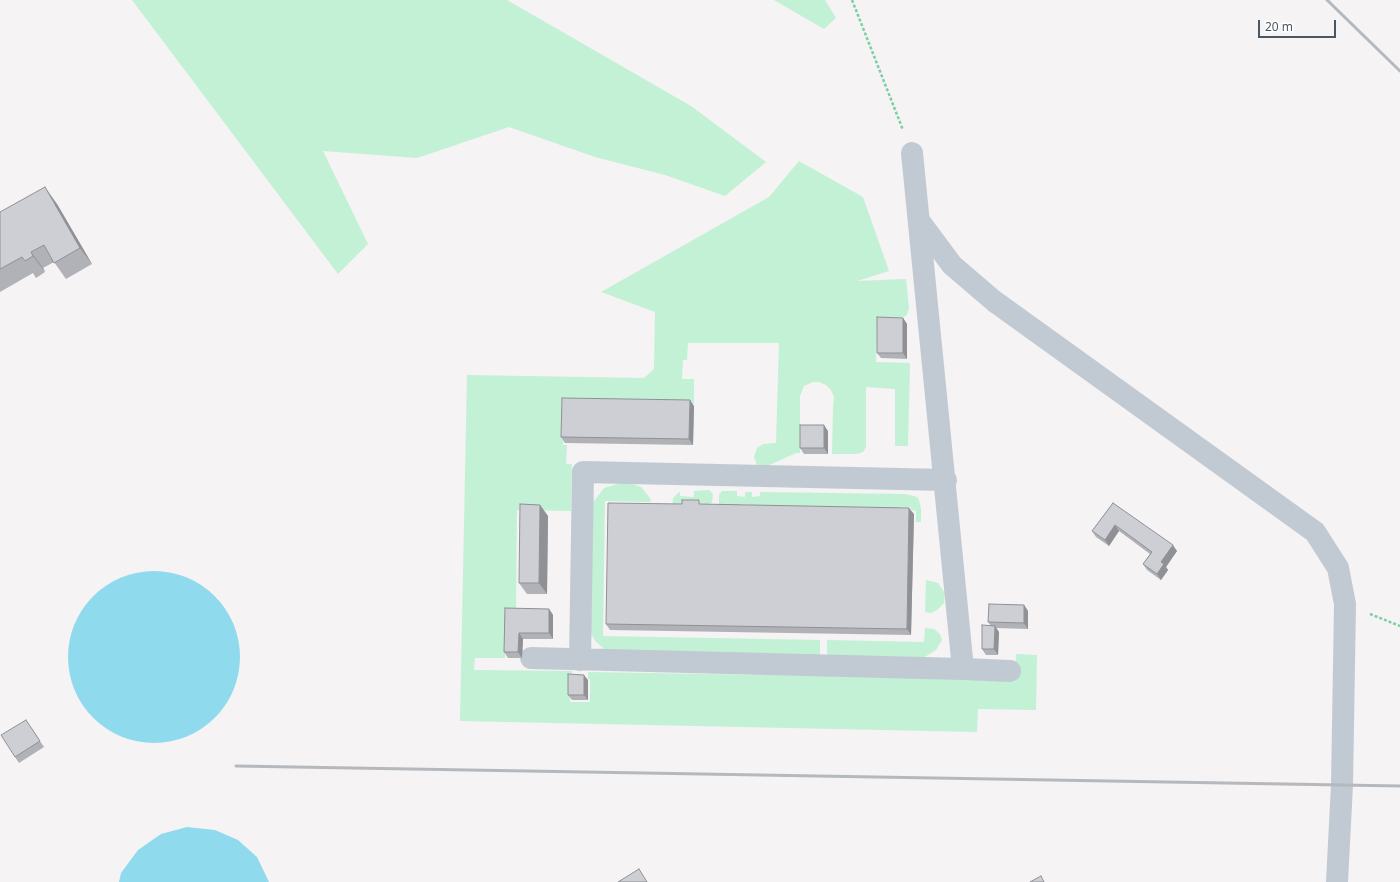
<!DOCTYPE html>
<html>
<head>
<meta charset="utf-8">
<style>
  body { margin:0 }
  #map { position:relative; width:1400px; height:882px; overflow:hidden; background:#f5f3f3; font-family:"Noto Sans",sans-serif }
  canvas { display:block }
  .scale { position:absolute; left:1258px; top:20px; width:78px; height:18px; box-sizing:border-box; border:2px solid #4a5661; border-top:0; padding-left:5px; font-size:12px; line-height:14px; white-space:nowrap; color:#4a5661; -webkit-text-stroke:3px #fff; paint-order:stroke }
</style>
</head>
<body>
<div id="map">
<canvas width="1400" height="882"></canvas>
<div class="scale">20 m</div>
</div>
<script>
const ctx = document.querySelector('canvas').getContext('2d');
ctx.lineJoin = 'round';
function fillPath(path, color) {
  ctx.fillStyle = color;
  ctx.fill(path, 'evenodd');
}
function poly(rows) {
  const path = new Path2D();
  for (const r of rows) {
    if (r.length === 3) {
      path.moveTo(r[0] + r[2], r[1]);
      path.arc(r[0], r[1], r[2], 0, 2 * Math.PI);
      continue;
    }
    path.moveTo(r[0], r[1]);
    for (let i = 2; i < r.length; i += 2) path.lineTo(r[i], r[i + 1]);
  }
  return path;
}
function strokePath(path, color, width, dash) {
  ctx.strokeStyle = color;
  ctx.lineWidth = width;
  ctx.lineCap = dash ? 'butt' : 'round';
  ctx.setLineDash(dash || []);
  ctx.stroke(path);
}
const green = poly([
  [132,0,507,0,691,106,766,162,725,196,665,175,595,157,509,127,417,158,323,151,368,244,338,274],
  [774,0,825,0,836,18,824,29],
  [799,161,863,197,889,271,857,281,906,279,909,308,907,315,899,320,877,319,876,362,910,363,908,446,895,446,895,389,866,387,866,447,863,452,857,454,832,454,833,408,834,397,831,390,826,385,819,382,813,382,804,386,800,396,800,453,796,453,765,467,757,465,754,457,757,448,763,444,776,443,779,343,688,343,687,360,683,360,682,379,694,379,694,404,565,401,563,445,567,445,566,464,572,464,571,511,517,510,516,611,506,611,505,658,475,658,474,670,572,671,572,679,570,679,570,702,590,702,590,679,588,679,588,672,1015,679,1016,654,1037,655,1036,710,978,709,977,732,460,721,467,375,644,378,654,369,655,312,601,292,769,197],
  [621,483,630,483,641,487,650,498,651,502,605,501,603,636,820,640,820,657,607,651,602,647,596,642,588,629,591,505,604,488],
  [709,490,713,494,712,503,709,503,709,507,705,507,705,504,685,503,672,507,673,498,678,493,680,492,680,496,694,497,694,491],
  [722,491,737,491,737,496,745,497,745,492,752,492,752,497,760,496,760,492,906,494,917,497,919,500,921,509,921,522,916,522,916,511,911,510,910,507,898,507,898,511,753,508,753,505,740,504,740,508,719,508,719,495],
  [926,580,938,583,945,593,944,603,937,610,931,613,925,612],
  [925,628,934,629,940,634,942,640,936,650,923,658,827,657,827,640,924,642]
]);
const water = poly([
  [154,657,86],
  [187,827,215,830,238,840,257,857,269,882,119,882,121,873,138,850,161,834]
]);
const path = poly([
  [852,0,903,130],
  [1370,614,1400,626]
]);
const minor = poly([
  [920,222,952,265,994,301,1315,532,1338,568,1345,604,1342,785,1337,882],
  [531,658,963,669,912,153],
  [580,660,583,472,946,480],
  [963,669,1010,671]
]);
const rail = poly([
  [1327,0,1400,71],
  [236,766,1400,786]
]);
const wall = poly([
  [57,204,92,264,66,279,54,262,43,268,45,272,36,278,33,273,0,292,0,212],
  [903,318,907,324,907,359,881,358,877,353],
  [694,406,693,445,565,443,561,437],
  [828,431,828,454,804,454,800,448],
  [1113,503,1177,551,1166,567,1168,570,1161,580,1147,570,1143,564,1150,554,1119,531,1109,546,1096,537,1092,531],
  [701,504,914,514,911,635,610,630,606,624],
  [540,505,548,516,547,594,527,594,519,583],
  [1024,605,1028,611,1028,629,996,628,999,632,998,655,986,655,982,649,991,626,988,622],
  [505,608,549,609,553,615,553,639,523,639,522,658,508,658,504,652],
  [588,680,588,700,572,700,568,695],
  [30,726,44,747,19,763,15,757]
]);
const shadedWall = poly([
  [45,187,57,204,92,264,80,248],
  [31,252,43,268,45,272,33,256],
  [903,318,907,324,907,359,903,353],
  [690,400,694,406,693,445,689,439],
  [824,425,828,431,828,454,824,448],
  [540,505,548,516,547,594,539,583],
  [909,508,914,514,911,635,907,629],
  [1115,525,1119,531,1109,546,1105,540],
  [1173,545,1177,551,1166,567,1168,570,1161,580,1157,574,1161,562],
  [1024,605,1028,611,1028,629,1024,623],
  [549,609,553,615,553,639,549,633],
  [995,626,999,632,998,655,994,649],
  [519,633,523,639,522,658,518,652],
  [584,675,588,680,588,700,584,695]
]);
const building = poly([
  [45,187,80,248,54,263,44,245,31,252,33,256,25,261,22,257,0,269,0,212,45,187],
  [877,317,903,318,903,353,877,353,877,317],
  [562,398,690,400,689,439,561,437,562,398],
  [800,425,824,425,824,448,800,448,800,425],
  [682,500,699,500,699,504,909,508,907,629,606,624,608,503,682,504,682,500],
  [1113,503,1173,545,1161,562,1164,564,1157,574,1143,564,1152,552,1115,525,1105,540,1092,531,1113,503],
  [520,504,540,505,539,583,519,583,520,504],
  [989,604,1024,605,1024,623,988,622,989,604],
  [505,608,549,609,549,633,519,633,518,652,504,652,505,608],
  [982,625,995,626,994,649,982,649,982,625],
  [568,674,584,675,584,695,568,695,568,674],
  [26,720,40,741,15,757,1,735,26,720],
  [639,869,647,882,618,882,639,869],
  [1041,876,1044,882,1030,882,1041,876]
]);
fillPath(green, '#c3f1d5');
fillPath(water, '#90daee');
strokePath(path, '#7ad0a6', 2.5, [3, 2]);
strokePath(minor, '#c1cad2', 22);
strokePath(rail, '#b5b8bd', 3);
fillPath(wall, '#b0b2b7');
fillPath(shadedWall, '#909195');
fillPath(building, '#cdcfd5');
strokePath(building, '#909195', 1);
</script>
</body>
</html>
